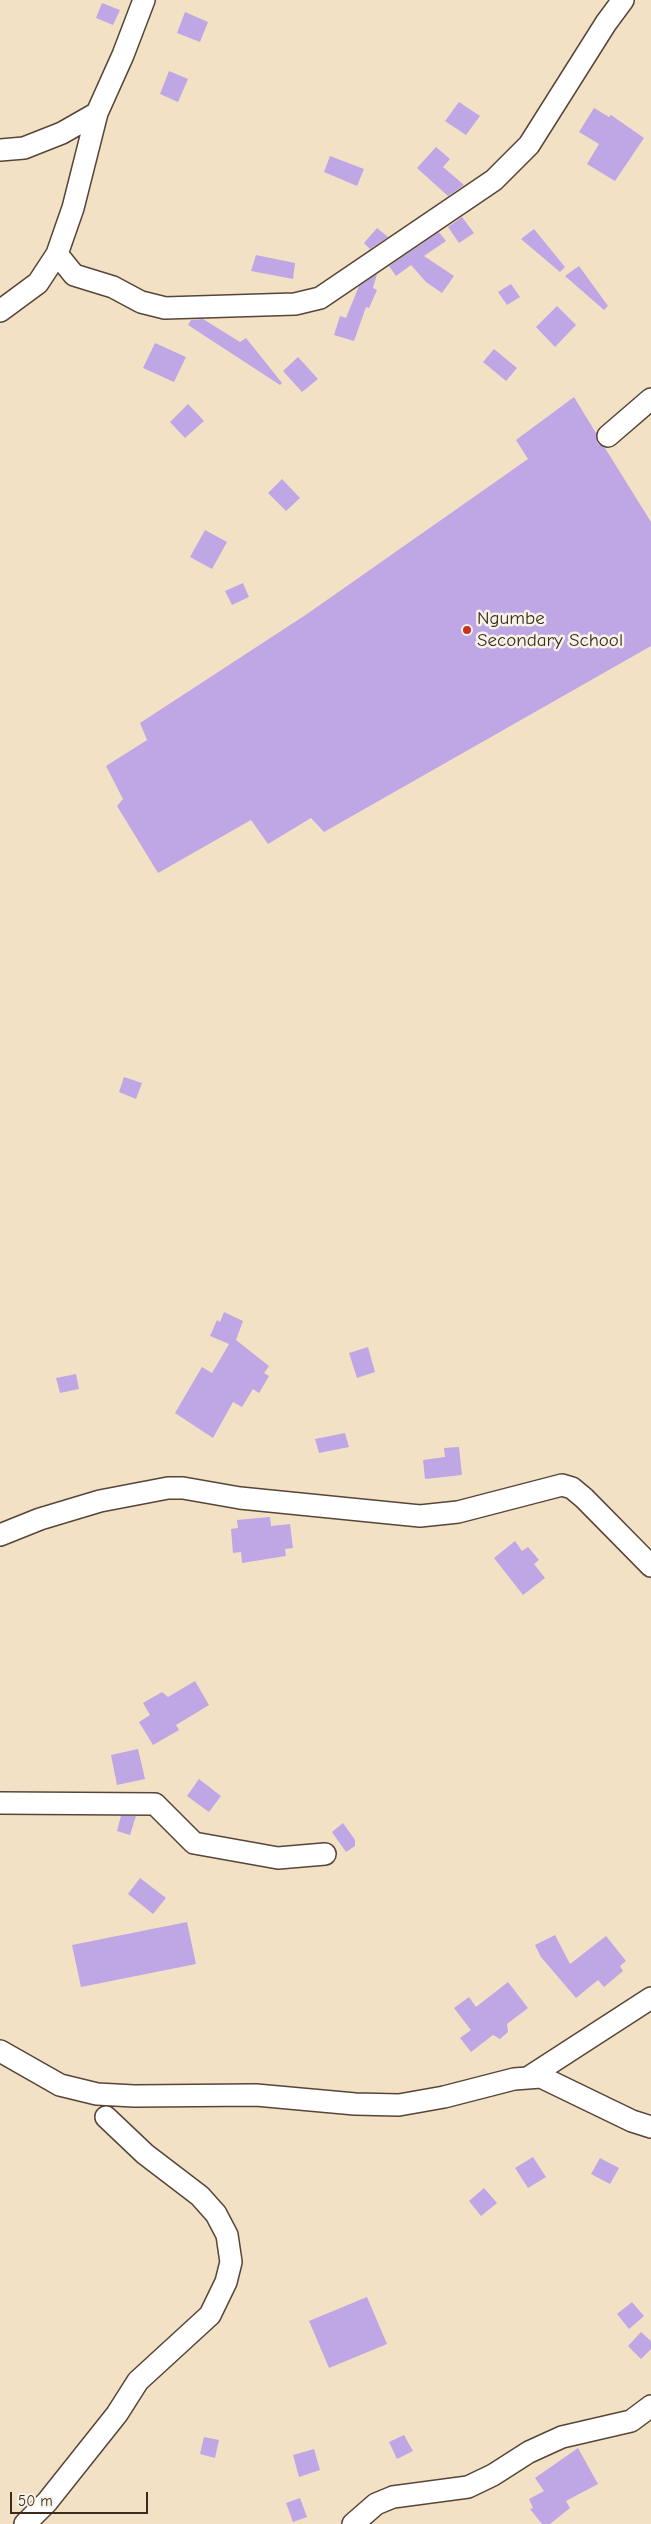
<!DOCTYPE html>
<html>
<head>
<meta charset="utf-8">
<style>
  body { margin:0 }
  #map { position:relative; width:651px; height:2524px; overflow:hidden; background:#f3e1c6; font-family:"Comic Neue",sans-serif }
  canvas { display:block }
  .scale { position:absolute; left:10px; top:2492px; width:138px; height:22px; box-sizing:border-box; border:2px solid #3b2a1e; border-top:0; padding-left:6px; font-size:15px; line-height:18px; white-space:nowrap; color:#3b2a1e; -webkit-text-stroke:4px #f7f3e8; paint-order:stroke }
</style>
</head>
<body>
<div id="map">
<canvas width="651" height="2524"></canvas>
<div class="scale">50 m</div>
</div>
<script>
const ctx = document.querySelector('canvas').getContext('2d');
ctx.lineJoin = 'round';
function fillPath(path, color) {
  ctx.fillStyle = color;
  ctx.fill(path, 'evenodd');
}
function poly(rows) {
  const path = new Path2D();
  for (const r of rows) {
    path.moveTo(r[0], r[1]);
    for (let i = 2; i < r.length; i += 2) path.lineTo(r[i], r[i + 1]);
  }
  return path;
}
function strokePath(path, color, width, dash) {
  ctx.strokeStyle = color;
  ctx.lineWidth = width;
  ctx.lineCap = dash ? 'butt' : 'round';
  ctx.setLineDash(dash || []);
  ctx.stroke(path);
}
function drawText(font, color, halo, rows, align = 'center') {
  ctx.font = font + ' "Comic Neue",sans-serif';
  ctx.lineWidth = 5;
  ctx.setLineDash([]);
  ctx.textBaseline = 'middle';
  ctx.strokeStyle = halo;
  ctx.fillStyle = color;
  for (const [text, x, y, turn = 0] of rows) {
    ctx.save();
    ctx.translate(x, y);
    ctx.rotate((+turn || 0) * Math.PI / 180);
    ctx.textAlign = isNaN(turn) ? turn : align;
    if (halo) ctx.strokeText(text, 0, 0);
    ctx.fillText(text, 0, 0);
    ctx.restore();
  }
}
const building = poly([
  [102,3,120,10,113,25,96,18],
  [185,12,208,22,200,42,177,33],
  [169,71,188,79,178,102,160,94],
  [459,102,480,116,466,135,445,121],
  [594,108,609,117,611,115,644,138,615,181,587,164,599,144,579,132],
  [436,147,450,159,443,167,464,185,448,196,417,168],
  [330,156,364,169,357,186,324,172],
  [462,217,474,233,459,243,448,227],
  [377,228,388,237,370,249,364,243],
  [534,229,565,267,560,272,521,239],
  [439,232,446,241,424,256,454,276,442,293,426,282,411,265,396,276,389,266],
  [256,255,295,263,293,279,251,271],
  [579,266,608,306,604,310,565,276],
  [377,274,373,288,377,290,369,308,366,307,354,341,334,335,340,316,346,318,359,286],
  [511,284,520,297,507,305,498,292],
  [557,306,576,325,555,347,536,327],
  [203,319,240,342,246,338,282,383,280,385,188,325,191,320],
  [155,343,186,357,174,382,143,368],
  [494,349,517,368,506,381,483,362],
  [298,357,318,379,302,392,283,371],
  [574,397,596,433,598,444,605,448,651,522,651,646,324,832,311,818,268,844,251,820,158,873,117,806,123,799,106,766,147,740,140,723,307,614,528,459,516,440],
  [188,404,204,421,185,438,170,422],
  [282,479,300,498,286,511,268,493],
  [205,530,227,542,212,569,190,557],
  [243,583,249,597,232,605,225,591],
  [124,1077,142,1083,136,1099,119,1092],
  [224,1312,243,1321,236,1340,269,1366,264,1373,269,1376,259,1393,253,1389,242,1407,233,1402,213,1438,175,1413,202,1367,212,1373,229,1344,210,1336,217,1320,220,1322],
  [368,1347,375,1372,357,1378,349,1353],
  [76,1374,79,1389,60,1393,56,1378],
  [345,1433,349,1447,319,1453,315,1439],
  [459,1447,462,1475,425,1479,423,1460,445,1457,444,1448],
  [270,1517,271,1526,290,1524,293,1548,285,1549,286,1556,242,1563,241,1552,233,1553,231,1529,238,1528,237,1520],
  [515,1541,522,1551,528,1547,539,1560,534,1564,545,1578,523,1595,494,1558],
  [195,1681,209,1705,176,1725,179,1730,153,1745,139,1722,150,1715,143,1703,162,1692,168,1697],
  [138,1749,145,1779,117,1785,111,1755],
  [199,1779,221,1796,209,1812,187,1796],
  [121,1816,136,1816,130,1835,117,1831],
  [343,1823,355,1840,355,1846,346,1852,332,1832],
  [140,1878,166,1898,153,1914,128,1894],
  [187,1922,196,1964,81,1987,72,1945],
  [555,1935,570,1964,606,1936,626,1961,620,1966,623,1971,604,1987,598,1980,576,1998,541,1957,535,1945],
  [508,1982,528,2008,507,2024,508,2032,500,2039,493,2035,471,2052,460,2038,471,2030,454,2008,469,1997,476,2007],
  [533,2157,546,2177,528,2188,515,2168],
  [600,2158,619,2168,610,2184,591,2174],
  [484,2188,497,2203,481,2216,469,2201],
  [367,2297,387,2344,329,2368,309,2321],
  [632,2302,644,2316,629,2329,617,2314],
  [641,2332,651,2341,651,2349,641,2359,628,2346],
  [404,2435,413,2451,397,2459,389,2442],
  [204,2437,219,2440,215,2458,200,2454],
  [578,2448,598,2484,566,2501,570,2508,550,2524,542,2524,530,2509,533,2508,529,2499,544,2491,535,2478],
  [314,2449,320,2470,299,2477,293,2455],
  [300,2498,307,2517,293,2522,286,2503]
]);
const minor = poly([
  [0,150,24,148,62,133,97,113],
  [57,254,74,275,113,287,141,302,165,308,295,304,320,298,494,180,529,145,606,23,623,0],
  [0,311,38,283,57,254,73,208,97,113,123,55,144,0],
  [608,436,651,399],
  [0,1535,40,1519,100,1501,168,1488,183,1488,240,1498,420,1516,458,1512,562,1485,572,1488,584,1498,651,1566],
  [0,1803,155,1804,194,1843,278,1858,325,1854],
  [0,2051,60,2085,97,2094,134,2096,256,2095,355,2104,399,2105,444,2097,514,2079,541,2077,632,2121,651,2127],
  [529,2077,651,1998],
  [25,2524,47,2502,117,2414,138,2381,210,2315,226,2282,231,2262,227,2235,216,2214,200,2196,145,2154,106,2117],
  [353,2524,376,2504,393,2497,468,2487,493,2475,529,2452,562,2437,631,2421,651,2406]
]);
const markers = [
  [467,630,5,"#c8321e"]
];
const poiNames = [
  ["Ngumbe",477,619],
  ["Secondary School",477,641]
];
fillPath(building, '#bfa6e4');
strokePath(minor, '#574537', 24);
strokePath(minor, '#fff', 21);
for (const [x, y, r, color] of markers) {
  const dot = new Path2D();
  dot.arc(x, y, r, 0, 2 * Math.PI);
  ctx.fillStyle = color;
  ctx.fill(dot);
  strokePath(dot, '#f7f3e8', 2);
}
drawText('19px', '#3b2a1e', '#f7f3e8', poiNames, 'left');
</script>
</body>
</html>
